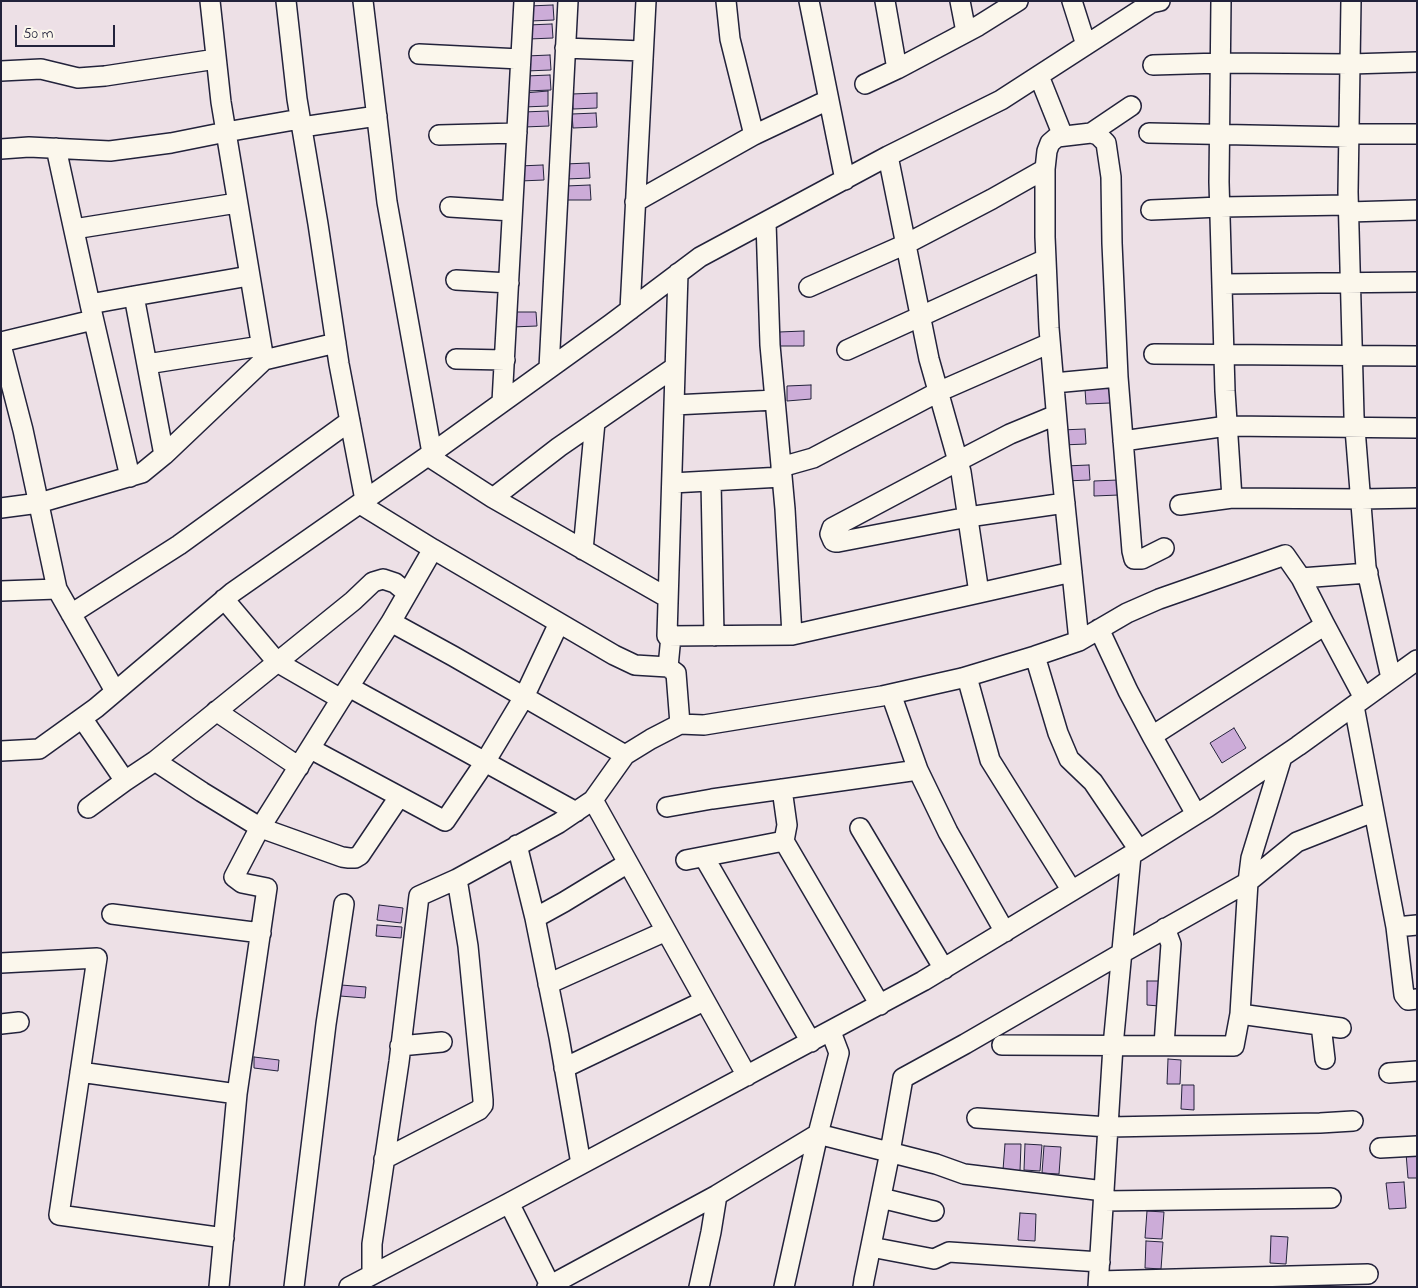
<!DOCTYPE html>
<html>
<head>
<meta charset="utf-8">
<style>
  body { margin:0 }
  #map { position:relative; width:1418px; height:1288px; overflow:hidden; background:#ede0e6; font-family:"Indie Flower",sans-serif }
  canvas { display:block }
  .frame { position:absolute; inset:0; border:2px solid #22223b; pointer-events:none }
  .scale { position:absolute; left:15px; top:25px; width:100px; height:22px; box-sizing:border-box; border:2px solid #22223b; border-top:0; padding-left:6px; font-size:15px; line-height:18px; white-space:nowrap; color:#22223b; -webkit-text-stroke:4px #fbf7ec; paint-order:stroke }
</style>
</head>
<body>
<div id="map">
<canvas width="1418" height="1288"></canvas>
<div class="frame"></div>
<div class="scale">50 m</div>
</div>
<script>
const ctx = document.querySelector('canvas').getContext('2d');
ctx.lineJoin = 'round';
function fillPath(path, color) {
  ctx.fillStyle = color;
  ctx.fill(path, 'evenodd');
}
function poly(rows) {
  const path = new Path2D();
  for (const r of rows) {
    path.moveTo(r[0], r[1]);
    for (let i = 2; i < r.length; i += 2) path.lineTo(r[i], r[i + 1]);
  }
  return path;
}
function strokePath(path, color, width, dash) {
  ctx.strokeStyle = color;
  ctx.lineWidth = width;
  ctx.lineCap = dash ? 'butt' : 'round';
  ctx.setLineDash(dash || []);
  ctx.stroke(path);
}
const building = poly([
  [553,5,554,20,530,21,529,6,553,5],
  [552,24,553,38,529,39,528,25,552,24],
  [550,55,551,70,526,71,526,56,550,55],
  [550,75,551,90,526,91,526,76,550,75],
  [548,91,548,106,524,107,524,93,548,91],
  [597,93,597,108,573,109,572,94,597,93],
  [548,111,549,126,524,127,524,112,548,111],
  [596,113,597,127,573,128,572,114,596,113],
  [589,163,590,178,566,179,565,164,589,163],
  [543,165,544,180,520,181,519,166,543,165],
  [590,185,591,200,567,200,566,186,590,185],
  [512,312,536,312,537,326,512,327,512,312],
  [804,331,804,346,780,346,779,332,804,331],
  [811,385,811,399,787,401,787,386,811,385],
  [1109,388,1110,403,1086,404,1085,389,1109,388],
  [1085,429,1086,444,1062,445,1061,430,1085,429],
  [1089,465,1090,480,1065,481,1065,466,1089,465],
  [1118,480,1119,495,1094,496,1094,481,1118,480],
  [1234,728,1246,748,1222,763,1210,743,1234,728],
  [379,905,403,908,401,923,377,920,379,905],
  [377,925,402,927,401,938,376,936,377,925],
  [1147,981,1160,981,1159,1006,1147,1005,1147,981],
  [341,985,366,987,365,998,340,996,341,985],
  [254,1057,279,1060,278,1071,254,1068,254,1057],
  [1168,1059,1181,1060,1180,1084,1167,1084,1168,1059],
  [1182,1085,1194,1085,1194,1110,1181,1109,1182,1085],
  [1005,1144,1021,1144,1020,1171,1003,1170,1005,1144],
  [1025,1144,1042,1145,1040,1171,1024,1170,1025,1144],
  [1044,1146,1061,1147,1059,1174,1042,1173,1044,1146],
  [1417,1152,1417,1178,1408,1178,1406,1153,1417,1152],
  [1404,1182,1406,1208,1389,1209,1386,1183,1404,1182],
  [1147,1211,1164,1212,1162,1239,1145,1238,1147,1211],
  [1020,1213,1036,1214,1035,1241,1018,1240,1020,1213],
  [1271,1236,1288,1237,1286,1264,1270,1263,1271,1236],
  [1146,1241,1163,1242,1161,1269,1145,1268,1146,1241]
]);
const minor = poly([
  [210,1,221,102,264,360,336,343],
  [286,1,297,99,318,224,339,364,365,500],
  [363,1,387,202,432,453],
  [726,1,730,39,754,135],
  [809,1,845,180],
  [885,1,897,69],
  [960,1,966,32],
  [1072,1,1086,45],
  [1221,1,1219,182,1225,391,1232,498],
  [1351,1,1348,192,1354,416,1366,567,1391,678],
  [565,48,643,51],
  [419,54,520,59],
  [1153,65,1221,63,1350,64,1417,62],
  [1,71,41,69,78,78,105,76,216,59],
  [1039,76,1063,136],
  [865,84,897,69,978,26,1018,1],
  [302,127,377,116],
  [1091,133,1131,106],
  [1149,133,1349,137],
  [1349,134,1417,134],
  [439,135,517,133],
  [56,148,90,304,134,296],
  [1,149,29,147,110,151,171,143,226,132,300,119],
  [888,156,929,359,961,472,979,593,1072,572],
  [1045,169,1045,237,1049,328,1060,456,1079,641],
  [635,202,754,135,828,100],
  [450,207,512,211],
  [1151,210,1220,207,1348,205],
  [1348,212,1417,210],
  [766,222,770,345,785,509,792,635],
  [74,229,237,203],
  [678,273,667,636,792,635,979,593],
  [456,280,509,283],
  [1222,284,1417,282],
  [809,287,906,244,992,199,1045,169,1047,151,1050,143,1057,137,1091,133,1098,135,1106,143,1111,177,1112,243,1118,377,1132,551,1134,559,1142,559,1164,548],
  [90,304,130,477],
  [630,310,646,1],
  [1,342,93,320],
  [1,345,23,430,57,589,115,691],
  [847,350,1046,259],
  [1154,354,1417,356],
  [456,359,505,360],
  [147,364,261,346],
  [549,368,568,1],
  [1054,383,1118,377],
  [502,402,524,1],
  [674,405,775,400],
  [1056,415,1010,434,958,461,832,528,830,534,833,541,835,542,838,542,968,517,1065,503],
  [1123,441,1227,426,1417,428],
  [164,455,264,360],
  [428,456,493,498,668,598],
  [781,467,813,458,938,392,1050,343],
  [711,481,714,636],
  [672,483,782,477],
  [493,498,559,447,675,367],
  [360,504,433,549,614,655,635,665,668,667,671,636],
  [1180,505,1232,498,1361,499,1417,498],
  [1,508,39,503,142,473,164,455,134,296,249,276],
  [583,550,595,422],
  [1301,578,1325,625],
  [1,591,57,589],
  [224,599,277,662,341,699],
  [71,614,179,545,350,421],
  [391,622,453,656,625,755,651,739,680,724],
  [1099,629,1128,691,1152,736],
  [1035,656,1058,733,1069,759,1093,782,1139,850],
  [668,667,676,673,680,724,704,725,882,696,962,678,1035,656,1079,641,1127,613,1159,599,1285,555,1301,578,1368,573],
  [967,677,990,760,1072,891],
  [349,687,576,812],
  [891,694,918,770,948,832,1005,932],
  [1354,706,1396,927,1417,925],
  [216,711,299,767],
  [82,718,125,781,155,761,353,601,373,582,383,579,395,583,407,593],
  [311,749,445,821,485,762,524,697,559,623],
  [1,751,39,749,96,708,233,592,432,453,611,324,700,257,888,156,1001,100,1151,3,1160,1],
  [155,761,202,792,261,828,342,857,349,858,355,858,360,855,399,797],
  [782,789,787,825,784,841],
  [593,800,747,1076],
  [667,807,712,799,918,770],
  [88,808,125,781],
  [1196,814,1152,736,1325,625,1364,698],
  [860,828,944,969],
  [517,845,535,918,564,902,628,863],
  [704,857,811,1042],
  [686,860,784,841,880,1005],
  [112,914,261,933],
  [535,918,559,1037,581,1164],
  [1396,927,1404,995,1408,1000,1417,999],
  [1,963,97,958,59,1215,224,1238],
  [548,984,666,931],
  [1240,1014,1341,1028],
  [1,1024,19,1022],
  [1321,1025,1325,1059],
  [831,1032,839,1053,818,1134,936,1164,964,1174,1104,1191],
  [1002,1045,1234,1046,1240,1014,1248,882,1297,842,1373,812],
  [1164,1045,1171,944,1165,928],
  [400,1046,442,1042],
  [564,1068,704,1001],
  [80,1072,237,1094],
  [1389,1073,1417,1071],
  [977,1118,1108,1127,1320,1123,1353,1121],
  [1380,1148,1417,1146],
  [384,1159,479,1110,483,1105,483,1100,468,946,457,879,559,823,593,800,625,755],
  [881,1198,934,1211],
  [1104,1201,1331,1198],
  [509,1203,550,1285],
  [871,1247,934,1259,949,1252,1100,1262],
  [372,1274,372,1244,399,1062,419,896,457,879],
  [1099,1281,1368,1274],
  [219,1287,237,1094,267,888,242,883,234,877,257,833,341,699,391,622,433,549],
  [294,1287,326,1024,344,904],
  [349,1287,509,1203,923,981,1131,855,1208,807,1298,746,1417,660],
  [547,1287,717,1195,818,1134],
  [699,1287,711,1232,717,1195],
  [784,1287,818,1134],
  [863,1287,864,1280,890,1152,903,1078,965,1044,1122,953,1248,882,1251,858,1282,757],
  [1098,1287,1113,1046,1131,855]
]);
fillPath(building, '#ccacd8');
strokePath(building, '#22223b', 1);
strokePath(minor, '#22223b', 22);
strokePath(minor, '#fbf7ec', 19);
</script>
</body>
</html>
